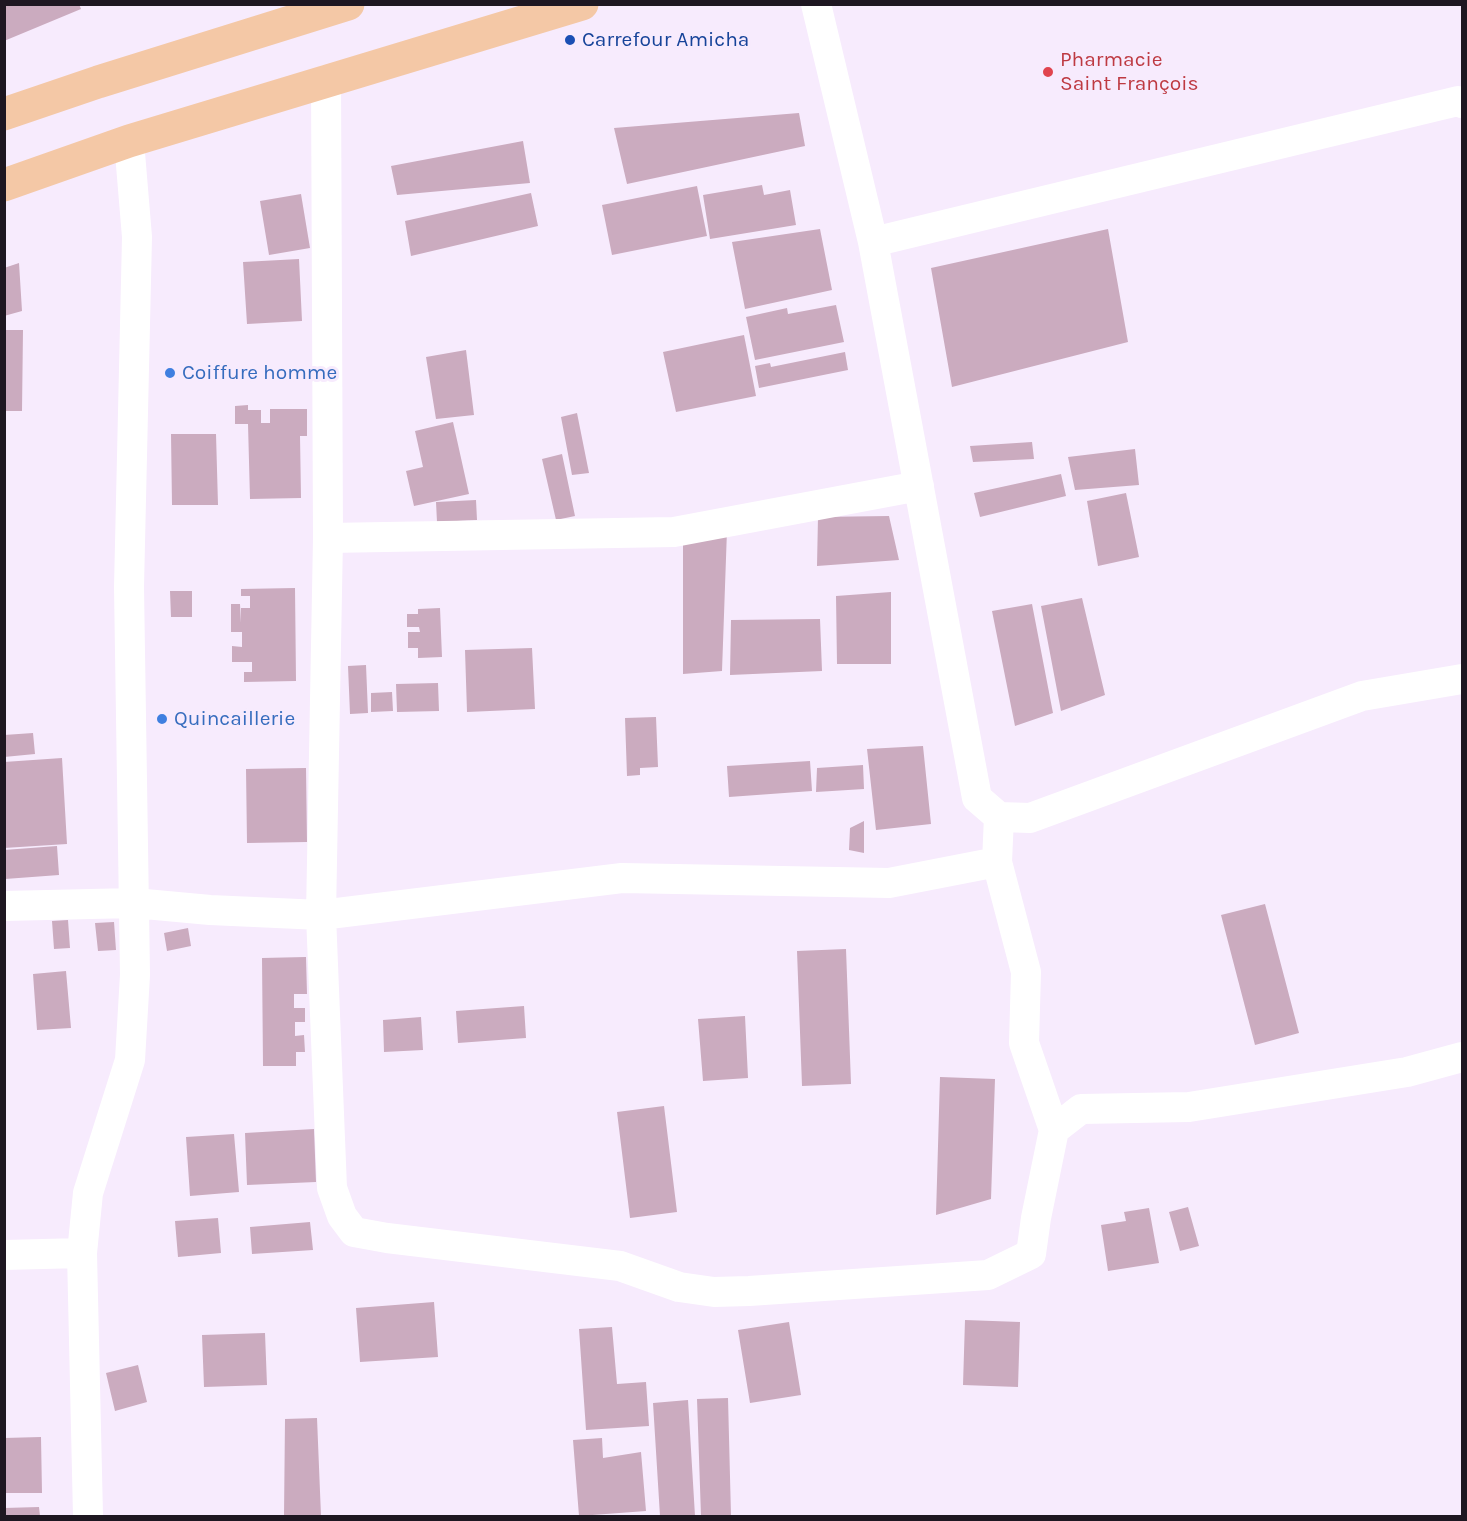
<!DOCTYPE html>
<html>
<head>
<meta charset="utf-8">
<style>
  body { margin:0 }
  #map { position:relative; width:1467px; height:1521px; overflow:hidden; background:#f7ebfd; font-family:Karla,sans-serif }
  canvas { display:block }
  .frame { position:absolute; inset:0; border:6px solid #1e1721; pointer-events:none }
</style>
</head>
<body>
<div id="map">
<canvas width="1467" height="1521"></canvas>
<div class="frame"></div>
</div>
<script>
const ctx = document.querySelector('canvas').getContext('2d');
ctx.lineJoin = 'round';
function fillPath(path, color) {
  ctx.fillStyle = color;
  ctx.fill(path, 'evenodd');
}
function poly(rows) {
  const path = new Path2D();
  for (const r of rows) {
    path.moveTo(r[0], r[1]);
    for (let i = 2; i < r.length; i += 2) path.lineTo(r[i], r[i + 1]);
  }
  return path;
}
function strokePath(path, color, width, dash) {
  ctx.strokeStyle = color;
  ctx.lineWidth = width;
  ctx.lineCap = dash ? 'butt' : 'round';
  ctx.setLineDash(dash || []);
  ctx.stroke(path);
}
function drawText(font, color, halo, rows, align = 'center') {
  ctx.font = font + ' Karla,sans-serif';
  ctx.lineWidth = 6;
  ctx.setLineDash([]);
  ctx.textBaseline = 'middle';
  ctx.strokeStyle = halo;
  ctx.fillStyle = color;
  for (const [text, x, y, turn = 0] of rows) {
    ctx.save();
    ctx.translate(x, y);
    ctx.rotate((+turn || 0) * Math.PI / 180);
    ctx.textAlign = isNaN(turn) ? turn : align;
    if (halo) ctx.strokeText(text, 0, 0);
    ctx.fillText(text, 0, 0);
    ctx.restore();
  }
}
const building = poly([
  [4,4,79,4,81,9,4,41],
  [799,113,805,146,627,184,614,128],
  [523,141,530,183,397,195,391,166],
  [762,185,764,195,790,190,796,225,710,239,703,195],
  [697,186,707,236,612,255,602,205],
  [531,193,538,226,411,256,405,221],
  [301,194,310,248,269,255,260,201],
  [820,229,832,290,745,309,732,242],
  [1108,229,1128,342,952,387,931,268],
  [299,259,302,321,247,324,243,262],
  [19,263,22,311,4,316,4,268],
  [836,305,844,342,755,360,746,317,787,308,788,314],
  [4,330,23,330,22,411,4,411],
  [744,335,756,396,676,412,663,352],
  [466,350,474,415,436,419,426,357],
  [845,352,848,370,759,388,755,366,770,363,771,367],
  [248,405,248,410,261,410,261,423,270,423,270,409,307,409,307,436,300,436,301,498,250,499,248,424,235,424,235,406],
  [577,413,589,473,572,475,561,417],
  [453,422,469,494,414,506,406,471,423,467,415,431],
  [171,434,216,434,218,505,172,505],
  [1032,442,1034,459,973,462,970,446],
  [1135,449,1139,485,1075,490,1068,457],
  [562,454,575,516,556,520,542,459],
  [1061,474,1066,496,980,517,974,493],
  [1126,493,1139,557,1098,566,1087,501],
  [476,500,477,520,437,522,436,502],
  [889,516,899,560,817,566,818,517],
  [727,530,722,671,683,674,683,534],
  [295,588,296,681,244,682,244,672,252,672,252,662,232,662,232,646,242,647,242,632,231,632,231,604,240,604,241,623,241,608,250,608,250,596,241,596,241,589],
  [170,591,192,591,192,617,171,617],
  [891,592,891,664,837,664,836,596],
  [1082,598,1105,695,1061,711,1041,606],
  [1032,604,1053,713,1015,726,992,611],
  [440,608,442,657,418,658,418,648,408,648,408,632,420,632,419,627,407,627,407,614,418,614,418,609],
  [820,619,822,671,730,675,731,620],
  [532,648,535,709,467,712,465,650],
  [366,665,368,713,350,714,348,666],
  [438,683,439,711,397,712,396,684],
  [392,692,393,711,371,712,371,693],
  [656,717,658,767,640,768,640,775,627,776,625,718],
  [33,733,35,754,4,757,4,735],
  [923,746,931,824,876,830,867,749],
  [62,758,67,844,4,848,4,762],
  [810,761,812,791,729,797,727,766],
  [863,765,864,789,816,792,817,768],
  [306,768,307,842,247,843,246,769],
  [864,821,864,853,849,850,850,828],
  [57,846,59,875,5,879,4,850],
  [1265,904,1299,1033,1255,1045,1221,915],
  [68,920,70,948,54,949,52,921],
  [114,922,116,950,98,951,95,923],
  [188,928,191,946,167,951,164,933],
  [846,949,851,1084,802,1086,797,951],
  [306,957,307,994,294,994,294,1008,305,1008,305,1022,295,1022,295,1036,304,1035,305,1052,296,1052,296,1066,263,1066,262,958],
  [66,971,71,1028,37,1030,33,974],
  [524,1006,526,1038,458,1043,456,1011],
  [745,1016,748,1078,703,1081,698,1019],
  [421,1017,423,1050,384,1052,383,1020],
  [940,1077,995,1079,991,1199,936,1215],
  [664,1106,677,1212,630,1218,617,1112],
  [314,1129,316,1182,247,1185,245,1133],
  [234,1134,239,1192,190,1196,186,1137],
  [1188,1207,1199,1246,1180,1251,1169,1212],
  [1149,1208,1159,1263,1108,1271,1101,1225,1126,1221,1124,1212],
  [218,1218,221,1253,178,1257,175,1221],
  [310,1222,313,1250,252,1254,250,1227],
  [434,1302,438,1357,360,1362,356,1308],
  [965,1320,1020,1322,1018,1387,963,1385],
  [789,1322,801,1395,750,1403,738,1330],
  [612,1327,617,1384,646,1382,649,1426,586,1430,579,1329],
  [265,1333,267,1385,204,1387,202,1335],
  [138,1365,147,1402,115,1411,106,1373],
  [728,1398,731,1516,701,1516,697,1399],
  [688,1400,695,1516,660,1516,653,1403],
  [317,1418,321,1516,284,1516,285,1419],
  [41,1437,42,1493,4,1493,4,1438],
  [602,1438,603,1458,641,1452,646,1511,579,1516,573,1440],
  [39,1507,40,1516,4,1516,4,1508]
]);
const minor = poly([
  [816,4,873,242,977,798,999,817,1030,818,1362,696,1462,679],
  [326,80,328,538,321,915,332,1188,342,1216,354,1232,387,1238,620,1266,679,1287,714,1292,749,1291,988,1275,1031,1254,1036,1218,1054,1130,1081,1109,1189,1107,1407,1072,1462,1057],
  [873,242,1458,101,1462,103],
  [328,538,674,532,919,486],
  [999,817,997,862,1026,972,1024,1043,1054,1130],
  [4,906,134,903,210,910,321,915,622,878,889,883,997,862],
  [4,1255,82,1253],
  [88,1516,82,1253,88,1193,130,1060,135,975,129,587,137,237,129,141]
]);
const primary = poly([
  [4,114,98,82,348,4],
  [4,185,129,141,582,4]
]);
const markers = [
  [570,40,6,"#1a4fb4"],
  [1048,72,6,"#e0444e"],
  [170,373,6,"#3f7fe0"],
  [162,719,6,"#3f7fe0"]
];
const transitNames = [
  ["Carrefour Amicha",582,40]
];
const healthNames = [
  ["Pharmacie",1060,60],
  ["Saint François",1060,84]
];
const shopNames = [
  ["Coiffure homme",182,373],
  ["Quincaillerie",174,719]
];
fillPath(building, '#cbabbf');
strokePath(minor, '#fff', 30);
strokePath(primary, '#f4c8a6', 33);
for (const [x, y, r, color] of markers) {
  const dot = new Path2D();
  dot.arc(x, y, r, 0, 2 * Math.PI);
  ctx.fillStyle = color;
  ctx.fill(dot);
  strokePath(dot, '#f7ebfd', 2);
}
drawText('21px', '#164399', '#f7ebfd', transitNames, 'left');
drawText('21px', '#be3a42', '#f7ebfd', healthNames, 'left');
drawText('21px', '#366cbe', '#f7ebfd', shopNames, 'left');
</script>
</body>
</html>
